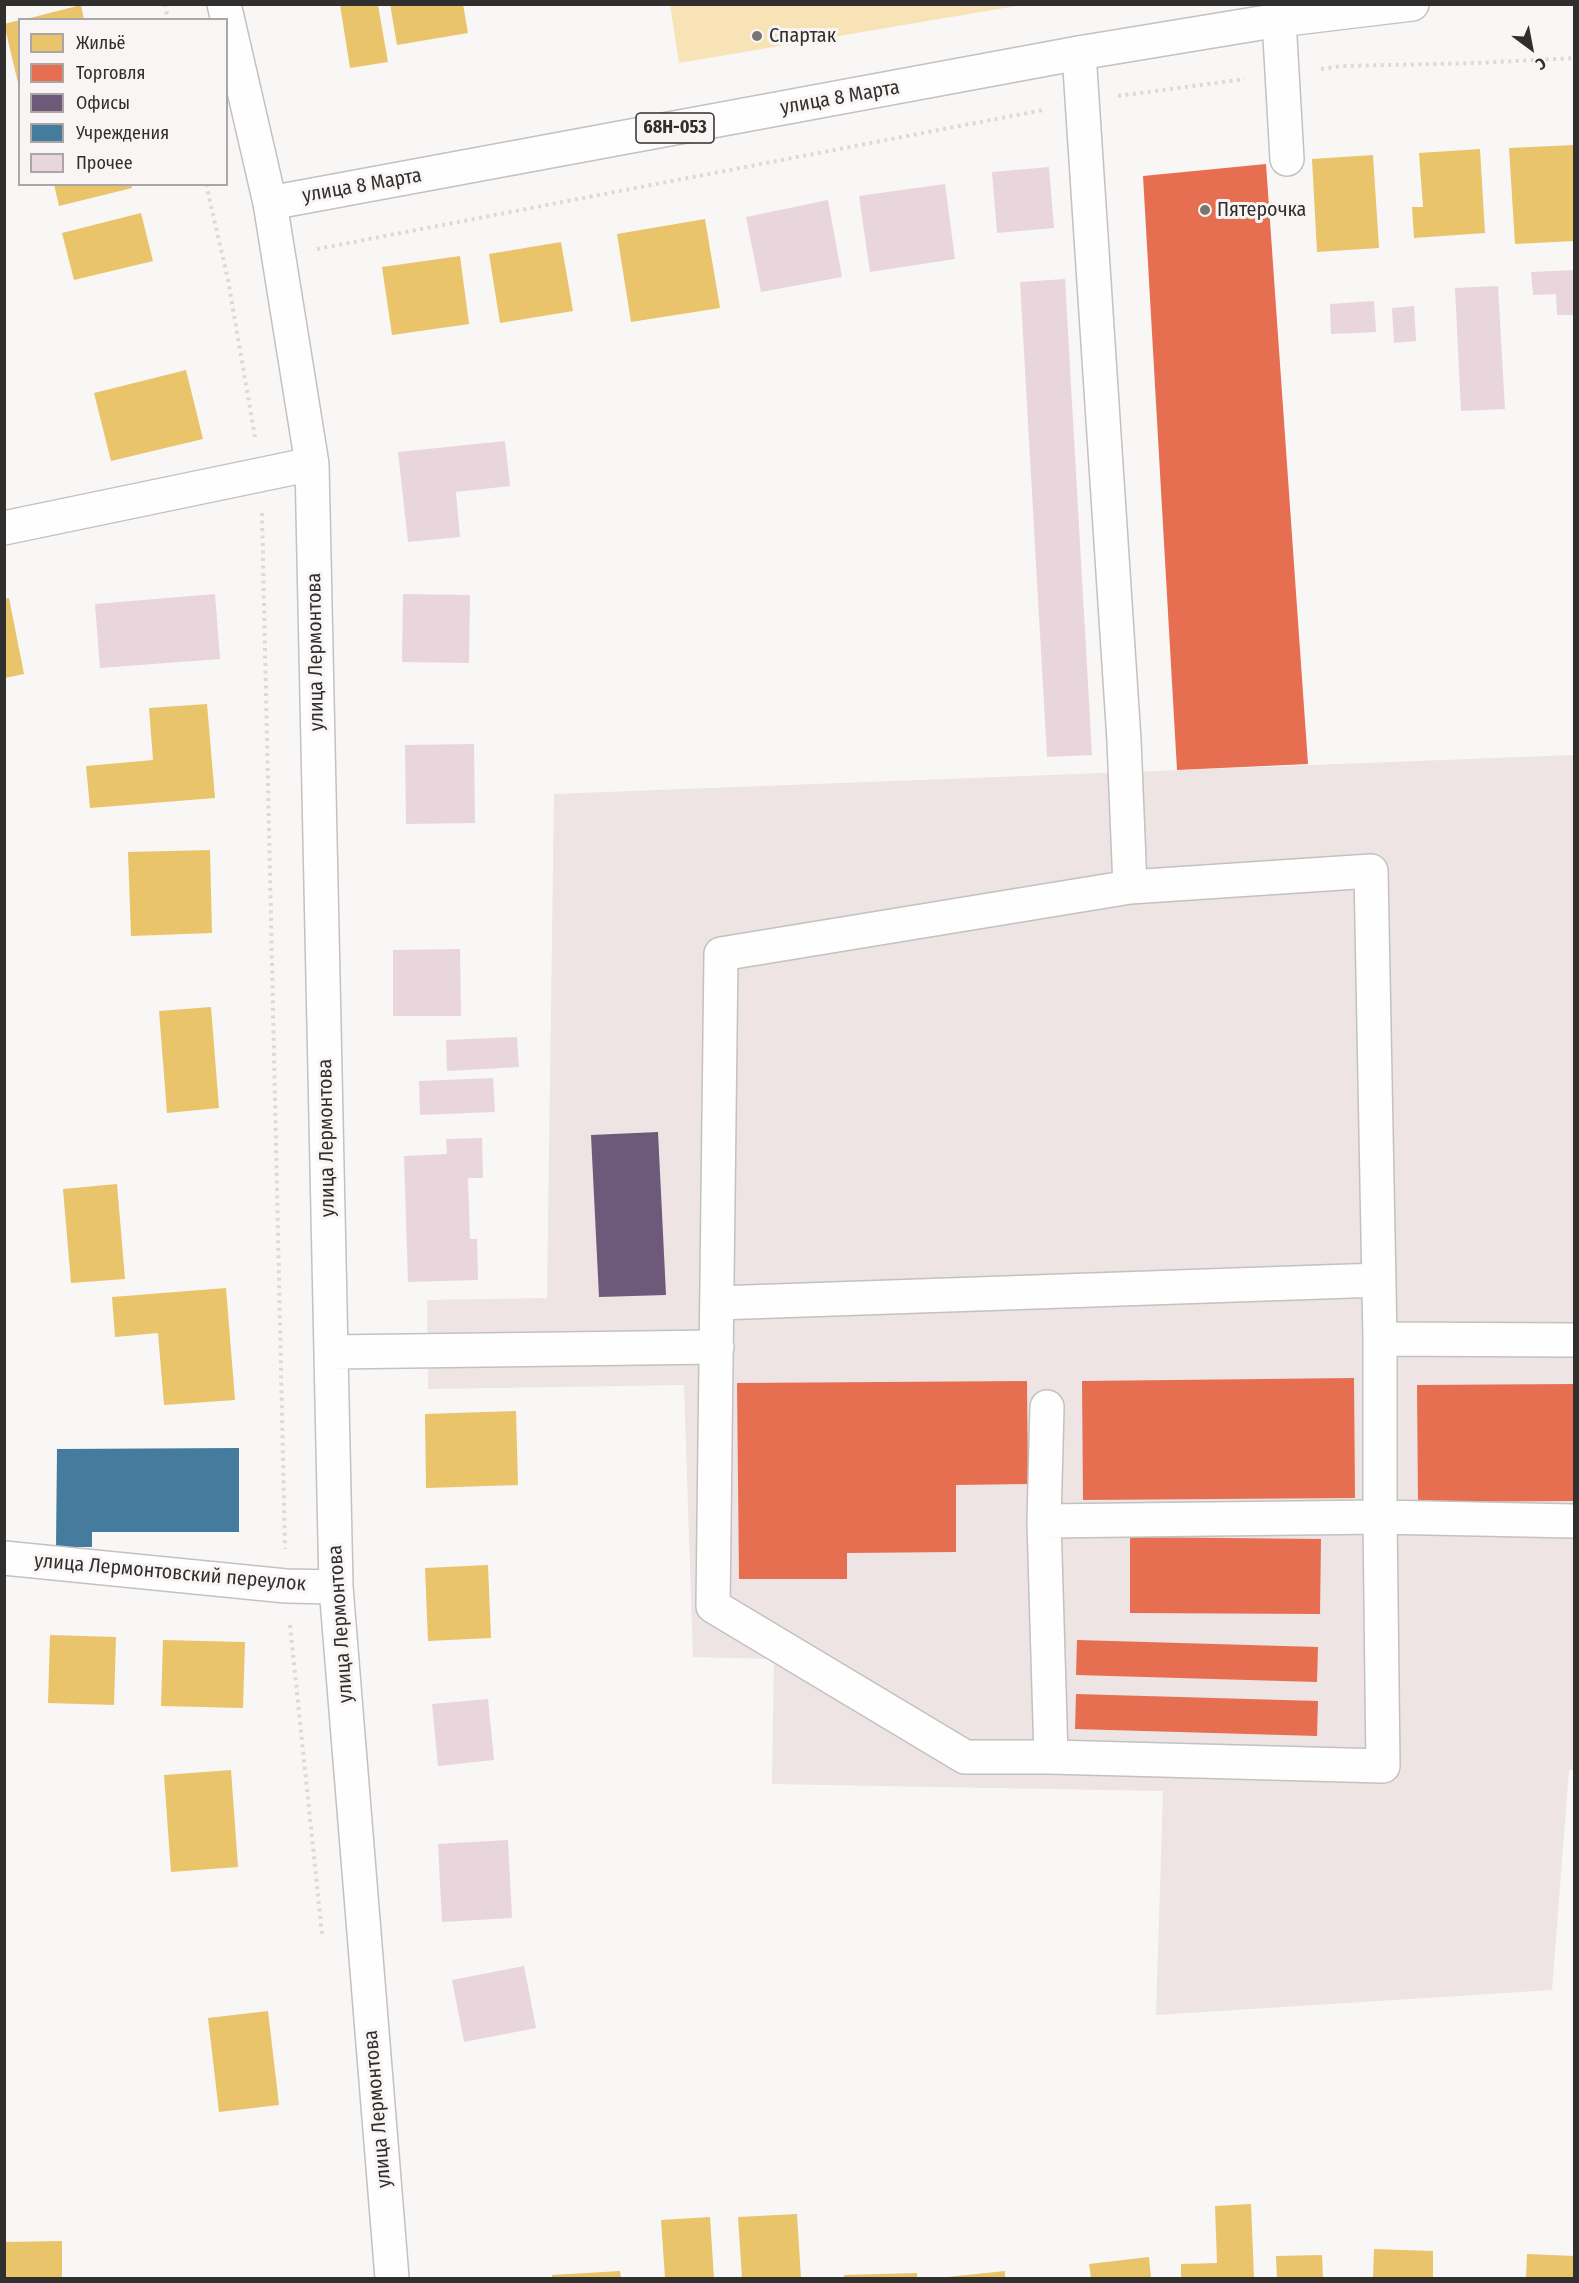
<!DOCTYPE html>
<html>
<head>
<meta charset="utf-8">
<style>
  body { margin:0 }
  #map { position:relative; width:1579px; height:2283px; overflow:hidden; background:#f9f6f6; font-family:"Fira Sans Condensed",sans-serif }
  canvas { display:block }
  .frame { position:absolute; inset:0; border:6px solid #302f2e; pointer-events:none }
  .legend { position:absolute; left:18px; top:18px; width:210px; height:168px; box-sizing:border-box; background:#faf5f5; border:2px solid #a9a6a5; margin:0; padding:8px 10px; list-style:none; font-size:18px; color:#302f2e }
  .legend li { display:flex; align-items:center; gap:12px; height:30px }
  .legend b { width:30px; border:2px solid #a9a6a5 }
  .north { position:absolute; left:1501px; top:18px; width:60px; height:60px; -webkit-text-stroke:4px #faf5f5; paint-order:stroke; rotate:148deg; font-size:16px; font-weight:700; line-height:24px; text-align:center; color:#302f2e }
  .north::after { content:''; display:block; margin:auto; width:21px; height:27px; background:#302f2e; clip-path:polygon(50% 0,100% 100%,50% 72%,0 100%) }
</style>
</head>
<body>
<div id="map">
<canvas width="1579" height="2283"></canvas>
<div class="frame"></div>
<ul class="legend">
<li><b style="height:16px;background:#e9c46a"></b>Жильё</li>
<li><b style="height:16px;background:#e76f51"></b>Торговля</li>
<li><b style="height:16px;background:#6d597a"></b>Офисы</li>
<li><b style="height:16px;background:#457b9d"></b>Учреждения</li>
<li><b style="height:16px;background:#e9d6dd"></b>Прочее</li>
</ul>
<div class="north">С</div>
</div>
<script>
const ctx = document.querySelector('canvas').getContext('2d');
ctx.lineJoin = 'round';
function fillPath(path, color) {
  ctx.fillStyle = color;
  ctx.fill(path, 'evenodd');
}
function poly(rows) {
  const path = new Path2D();
  for (const r of rows) {
    path.moveTo(r[0], r[1]);
    for (let i = 2; i < r.length; i += 2) path.lineTo(r[i], r[i + 1]);
  }
  return path;
}
function strokePath(path, color, width, dash) {
  ctx.strokeStyle = color;
  ctx.lineWidth = width;
  ctx.lineCap = dash ? 'butt' : 'round';
  ctx.setLineDash(dash || []);
  ctx.stroke(path);
}
function drawText(font, color, halo, rows, align = 'center') {
  ctx.font = font + ' "Fira Sans Condensed",sans-serif';
  ctx.lineWidth = 6;
  ctx.setLineDash([]);
  ctx.textBaseline = 'middle';
  ctx.strokeStyle = halo;
  ctx.fillStyle = color;
  for (const [text, x, y, turn = 0] of rows) {
    ctx.save();
    ctx.translate(x, y);
    ctx.rotate((+turn || 0) * Math.PI / 180);
    ctx.textAlign = isNaN(turn) ? turn : align;
    if (halo) ctx.strokeText(text, 0, 0);
    ctx.fillText(text, 0, 0);
    ctx.restore();
  }
}
const built = poly([
  [1574,755,1574,1770,1569,1770,1552,1990,1156,2015,1163,1791,772,1784,774,1659,693,1657,684,1385,428,1389,427,1300,547,1298,554,794]
]);
const green = poly([
  [670,4,1022,4,1022,5,679,63]
]);
const homes = poly([
  [390,4,463,4,468,33,397,45],
  [81,5,84,20,26,20,26,19],
  [340,5,378,5,388,62,350,68],
  [20,20,20,87,19,87,4,24],
  [1574,145,1574,241,1515,244,1509,148],
  [1480,149,1485,233,1414,238,1412,207,1423,207,1419,153],
  [1373,155,1379,248,1317,252,1312,159],
  [54,184,131,184,132,188,59,206],
  [141,213,153,261,74,280,62,233],
  [705,219,720,308,631,322,617,234],
  [561,242,573,311,500,323,489,254],
  [460,256,469,324,392,335,382,267],
  [186,370,203,439,111,461,94,393],
  [9,598,24,674,5,678,5,599],
  [207,704,215,798,90,808,86,766,153,760,149,708],
  [210,850,212,933,131,936,128,852],
  [211,1007,219,1108,167,1113,159,1011],
  [117,1184,125,1279,71,1283,63,1189],
  [226,1288,235,1400,164,1405,158,1333,115,1337,112,1297],
  [516,1411,518,1485,426,1488,425,1414],
  [488,1565,491,1638,428,1641,425,1568],
  [50,1635,116,1637,114,1705,48,1703],
  [163,1640,245,1642,243,1708,161,1706],
  [231,1770,238,1867,171,1872,164,1775],
  [268,2011,279,2105,219,2112,208,2018],
  [1251,2204,1254,2278,1181,2278,1181,2264,1217,2263,1215,2206],
  [797,2214,801,2278,742,2278,738,2217],
  [710,2217,714,2278,665,2278,661,2220],
  [62,2241,62,2278,4,2278,4,2242],
  [1374,2249,1433,2251,1433,2278,1373,2278],
  [1527,2254,1574,2256,1574,2278,1526,2278],
  [1322,2255,1323,2278,1277,2278,1276,2256],
  [1149,2257,1151,2278,1091,2278,1089,2264],
  [620,2271,621,2278,552,2278,552,2275],
  [1005,2271,1005,2278,947,2278,947,2277],
  [917,2273,917,2278,844,2278,844,2275]
]);
const shops = poly([
  [1266,164,1308,764,1177,770,1143,176],
  [1354,1378,1355,1498,1083,1500,1082,1381],
  [1027,1381,1028,1484,956,1485,956,1552,847,1553,847,1579,739,1579,737,1383],
  [1574,1384,1574,1501,1418,1502,1417,1385],
  [1130,1537,1321,1539,1320,1614,1130,1613],
  [1077,1640,1318,1647,1317,1682,1076,1675],
  [1076,1694,1318,1701,1317,1736,1075,1729]
]);
const offices = poly([
  [658,1132,666,1295,599,1297,591,1135]
]);
const public = poly([
  [239,1448,239,1532,92,1532,92,1547,56,1547,57,1449]
]);
const building = poly([
  [1049,167,1054,228,997,233,992,172],
  [945,184,955,259,870,272,859,196],
  [828,200,842,277,761,292,746,217],
  [1574,270,1574,315,1557,315,1556,294,1533,295,1531,272],
  [1065,279,1092,755,1047,757,1020,282],
  [1498,286,1505,409,1461,411,1455,288],
  [1374,301,1376,332,1331,334,1330,304],
  [1414,306,1416,341,1394,343,1392,308],
  [505,441,510,486,456,492,460,537,408,542,398,452],
  [215,594,220,659,100,668,95,604],
  [403,594,470,595,469,663,402,662],
  [474,744,475,823,406,824,405,745],
  [460,949,461,1016,393,1016,393,950],
  [517,1037,519,1067,447,1071,446,1040],
  [493,1078,495,1112,420,1115,419,1081],
  [482,1138,483,1178,468,1178,470,1239,477,1239,478,1280,408,1282,404,1156,447,1154,446,1139],
  [488,1699,494,1760,438,1766,432,1704],
  [508,1840,512,1918,442,1922,438,1844],
  [524,1966,536,2028,464,2042,452,1980]
]);
const path = poly([
  [165,4,168,20],
  [1321,69,1343,66,1478,63,1574,58],
  [1118,96,1245,79],
  [206,184,228,280,255,437],
  [317,249,1043,110],
  [262,513,285,1549],
  [290,1625,322,1934]
]);
const minor = poly([
  [1279,20,1287,159],
  [270,203,312,464,336,1587,392,2278],
  [4,528,312,464],
  [1130,887,1371,871,1380,1339,1574,1340],
  [718,1303,1379,1280],
  [1380,1339,1380,1517,1574,1521],
  [331,1352,717,1347],
  [1380,1517,1383,1766,1051,1757,1044,1521,1380,1517],
  [1044,1521,1047,1407],
  [4,1558,286,1586,336,1587],
  [1051,1757,965,1757,713,1606,721,954,1130,887,1124,740,1079,53]
]);
const major = poly([
  [224,4,270,203,1079,53,1279,20,1412,4]
]);
const markers = [
  [757,36,6,"#767574"],
  [1205,210,6,"#767574"]
];
const shields = [
  [675,128,78]
];
const shieldNames = [
  ["68Н-053",675,128]
];
const poiNames = [
  ["Спартак",769,36],
  ["Пятерочка",1217,210]
];
const streetNames = [
  ["улица 8 Марта",840,98,-10],
  ["улица 8 Марта",362,186,-10],
  ["улица Лермонтова",316,652,-91],
  ["улица Лермонтова",327,1138,-91],
  ["улица Лермонтовский переулок",170,1573,5],
  ["улица Лермонтова",341,1624,-94],
  ["улица Лермонтова",378,2109,-95]
];
fillPath(built, '#ede4e3');
fillPath(green, '#f7e3b6');
fillPath(homes, '#e9c46a');
fillPath(shops, '#e76f51');
fillPath(offices, '#6d597a');
fillPath(public, '#457b9d');
fillPath(building, '#e9d6dd');
strokePath(minor, '#c3c1c1', 36);
strokePath(major, '#c3c1c1', 36);
strokePath(path, '#dbdada', 4, [3, 4.5]);
strokePath(minor, '#fefefe', 33);
strokePath(major, '#fefefe', 33);
for (const [x, y, r, color] of markers) {
  const dot = new Path2D();
  dot.arc(x, y, r, 0, 2 * Math.PI);
  ctx.fillStyle = color;
  ctx.fill(dot);
  strokePath(dot, '#faf5f5', 2);
}
for (const [x, y, w] of shields) {
  const box = new Path2D();
  box.roundRect(x - w / 2, y - 15, w, 30, 4.5);
  ctx.fillStyle = '#faf5f5';
  ctx.fill(box);
  strokePath(box, '#302f2e', 1.5);
}
drawText('bold 18px', '#302f2e', null, shieldNames);
drawText('20px', '#302f2e', '#faf5f5', poiNames, 'left');
drawText('20px', '#302f2e', '#faf5f5', streetNames);
</script>
</body>
</html>
